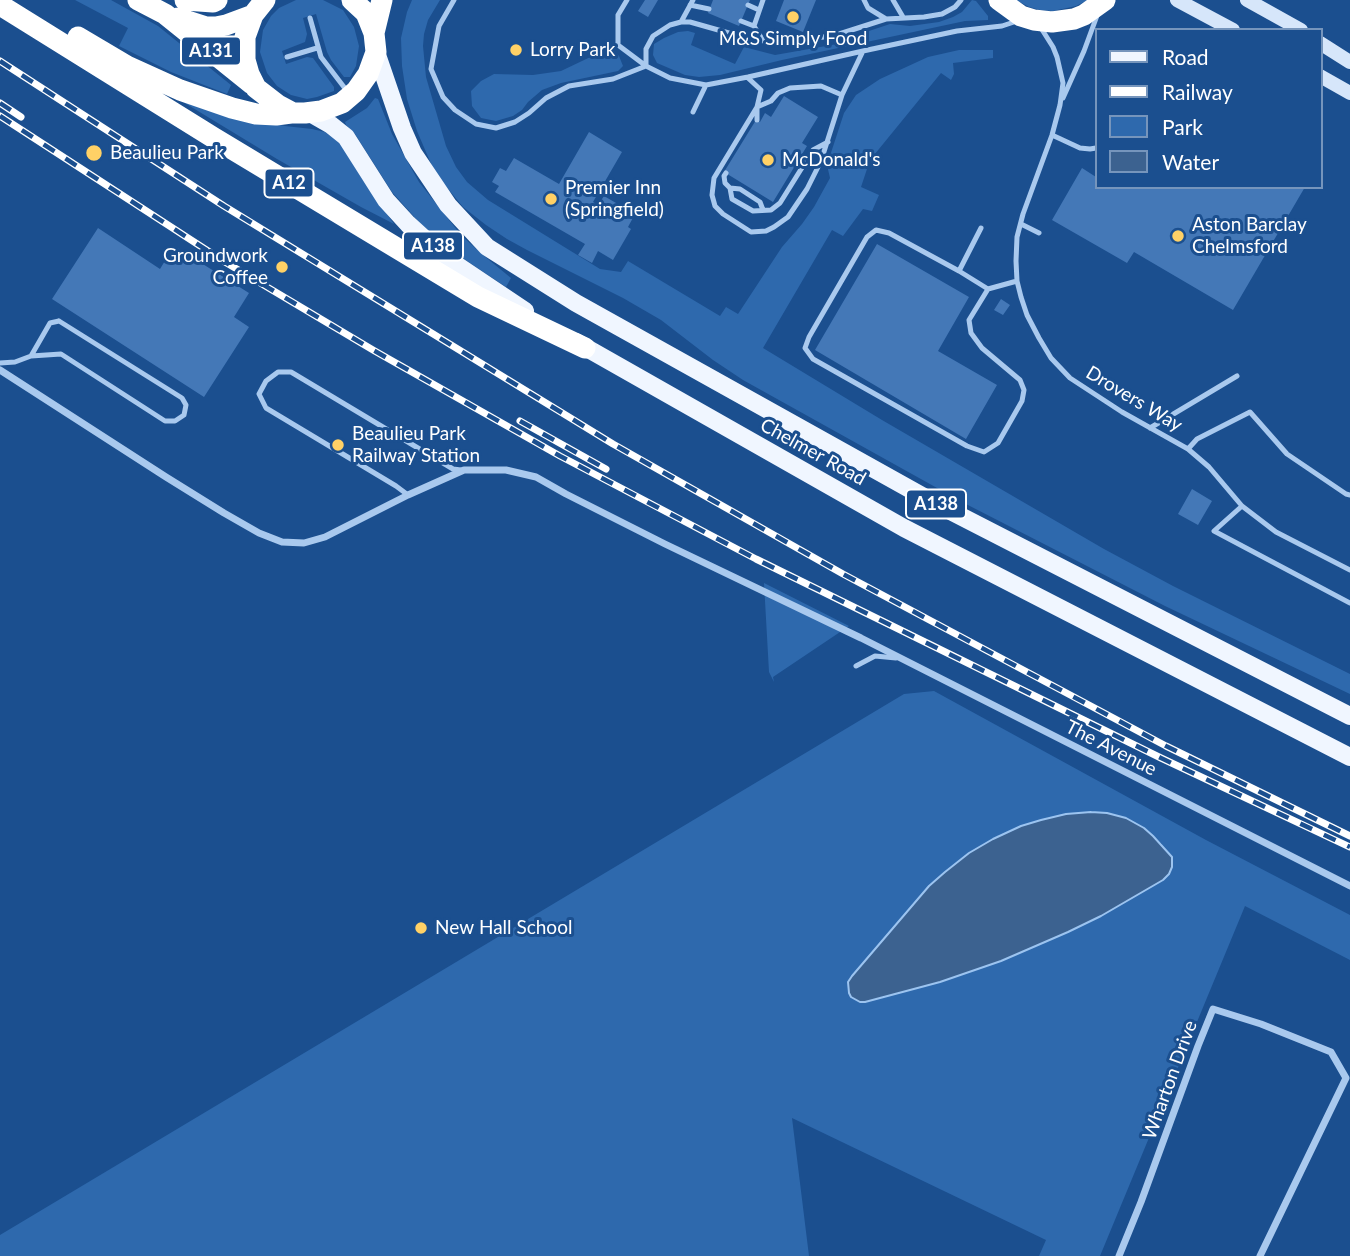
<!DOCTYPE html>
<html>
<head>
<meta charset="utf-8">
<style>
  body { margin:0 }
  #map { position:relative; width:1350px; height:1256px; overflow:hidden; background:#1b4f8f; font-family:Lato,sans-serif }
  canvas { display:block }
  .legend { position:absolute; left:1095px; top:28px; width:228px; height:161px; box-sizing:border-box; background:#1b4f8f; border:2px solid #7695bc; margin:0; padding:9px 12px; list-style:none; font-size:21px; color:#fff }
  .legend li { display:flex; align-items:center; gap:14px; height:35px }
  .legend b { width:35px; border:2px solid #7695bc }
</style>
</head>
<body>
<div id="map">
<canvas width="1350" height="1256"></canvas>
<ul class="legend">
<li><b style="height:9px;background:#f0f6ff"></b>Road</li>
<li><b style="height:9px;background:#fff"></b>Railway</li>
<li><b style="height:19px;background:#2e69ad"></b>Park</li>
<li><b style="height:19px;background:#3c6290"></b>Water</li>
</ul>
</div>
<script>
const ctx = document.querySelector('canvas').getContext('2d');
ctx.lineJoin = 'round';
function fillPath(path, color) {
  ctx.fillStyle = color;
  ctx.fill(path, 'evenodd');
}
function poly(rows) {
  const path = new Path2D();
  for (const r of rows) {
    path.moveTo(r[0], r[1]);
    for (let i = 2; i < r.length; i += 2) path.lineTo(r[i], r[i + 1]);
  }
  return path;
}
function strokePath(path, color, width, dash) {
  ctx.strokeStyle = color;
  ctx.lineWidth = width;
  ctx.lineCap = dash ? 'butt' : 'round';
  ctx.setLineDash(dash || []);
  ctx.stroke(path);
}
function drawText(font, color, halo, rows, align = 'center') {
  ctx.font = font + ' Lato,sans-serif';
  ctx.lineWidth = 6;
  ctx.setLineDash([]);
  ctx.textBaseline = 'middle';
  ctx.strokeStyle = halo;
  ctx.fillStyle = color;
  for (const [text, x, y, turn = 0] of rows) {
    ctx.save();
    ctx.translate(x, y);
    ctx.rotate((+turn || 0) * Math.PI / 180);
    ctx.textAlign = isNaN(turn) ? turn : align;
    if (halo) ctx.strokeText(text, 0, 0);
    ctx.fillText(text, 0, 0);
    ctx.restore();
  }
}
const green = poly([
  [75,0,111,0,158,26,231,85,227,94,171,72,119,46,128,28],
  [296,0,323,0,343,10,354,27,359,46,356,66,350,77,344,77,331,60,327,52,316,14,303,18,307,34,305,42,282,51,286,64,307,57,313,58,334,87,334,91,317,97,307,99,291,95,277,86,267,73,260,52,263,30,271,16,279,8],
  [412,0,440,0,428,20,424,34,423,46,426,77,446,146,456,167,467,182,488,200,600,269,621,272,628,261,720,316,726,307,738,314,782,247,802,224,814,207,830,178,827,165,844,113,856,95,880,79,928,57,959,50,993,50,993,58,953,63,954,74,951,80,941,73,870,160,861,187,879,195,872,211,863,209,843,236,832,230,763,348,882,420,1104,549,1173,586,1350,674,1350,694,1165,606,964,503,743,380,713,360,661,320,623,298,527,250,507,239,486,225,463,207,435,173,417,131,407,99,402,66,401,38,407,12],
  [972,0,976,1,988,16,988,20,965,21,782,60,720,75,699,77,685,75,657,63,653,55,654,44,664,38,678,32,688,31,695,33,691,45,735,64,744,47,775,55,843,43,857,35,890,24,910,26,939,22,953,17,962,12],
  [1016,0,1088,0,1076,6,1053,11,1040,10,1029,7],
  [613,49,619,56,623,66,618,71,561,83,542,90,528,102,522,110,513,116,496,121,481,118,472,106,471,91,481,81,494,74,533,75,561,71,603,51],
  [165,91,233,115,285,126,312,129,325,132,340,143,364,182,394,224,361,207,277,159],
  [375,98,378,99,392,134,419,182,461,235,483,255,511,278,506,287,446,247,426,230,392,192,355,134,346,125,345,122,367,108],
  [764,583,849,626,773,677,774,682,769,672],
  [934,691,1206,840,1350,915,1350,960,1245,906,1100,1256,1039,1256,1046,1240,792,1118,809,1256,0,1256,0,1235,904,694],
  [1091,812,1107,813,1133,822,1153,836,1162,844,1101,916,1068,932,1001,961,940,982,865,1002,860,1002,929,886,945,872,969,853,993,839,1041,820,1066,814]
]);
const water = poly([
  [1091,812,1107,813,1126,818,1144,828,1153,836,1172,857,1172,867,1169,874,1163,880,1101,916,1068,932,1001,961,940,982,865,1002,860,1002,851,997,849,993,848,982,852,976,929,886,945,872,969,853,993,839,1021,826,1041,820,1066,814,1091,812]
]);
const building = poly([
  [645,0,658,0,648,17,638,11],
  [713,0,750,0,739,26,708,13],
  [784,0,816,0,803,32,776,21],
  [784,96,818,117,802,143,807,146,773,202,724,172,756,120,760,122,765,113,771,117],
  [589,132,622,152,593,202,598,205,604,196,635,214,628,227,631,229,613,260,598,251,592,263,578,255,585,244,495,192,499,186,492,182,500,168,506,171,514,158,559,184],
  [1082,168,1096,177,1096,187,1305,187,1233,310,1134,252,1127,263,1052,220],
  [98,228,160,269,174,246,249,293,234,317,249,327,204,397,52,299],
  [877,244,969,297,938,351,997,385,966,439,815,350],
  [1001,299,1010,305,1003,315,994,310],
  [1192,489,1212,501,1198,525,1178,514]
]);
const lane = poly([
  [454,0,439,26,431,69,443,97,455,110,476,124,496,128,515,122,529,113,546,98,569,86,613,79,646,66],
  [627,0,618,15,618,45,646,66],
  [864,0,868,8,886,19],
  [893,0,903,17],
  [961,0,955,7,942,14,924,17,886,19,836,35,780,44,743,37,690,22,681,22,670,25,653,36,646,49,646,66,670,78,706,85,748,77,863,51,957,31,1002,26,1017,21],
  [690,5,709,9],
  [748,5,759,10],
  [310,18,321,57,347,91],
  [741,21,754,26],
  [681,22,693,0],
  [1041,28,1053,47,1057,57,1063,83,1060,105,1052,135,1023,214,1017,237,1016,261,1017,281,1021,297,1027,315,1039,338,1051,358,1070,378,1122,412,1188,449,1209,467,1242,506,1276,532,1350,570],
  [762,39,754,26,763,0],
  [287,57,317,48],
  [748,78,761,90,757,107,714,178,712,195,715,206,723,214,751,232,766,231,774,227,788,217,807,189,821,161,842,95,863,51],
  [1063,98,1084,51,1098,13],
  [693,112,706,85],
  [757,120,757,107,771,101,778,93,790,88,821,86,842,95],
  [1052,135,1080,148,1090,149,1096,148],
  [726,173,724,176,725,183,730,188,740,189,760,202,763,210],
  [730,188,732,199,753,211,771,210,780,203,813,150,828,142],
  [1021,224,1039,233],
  [981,228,959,271,988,289,1017,281],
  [959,271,889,233,876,230,867,237,809,337,805,348,813,359,967,446,984,452,998,443,1022,401,1024,390,1020,380,982,348,971,333,969,320,988,289],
  [59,321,182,398,186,405,184,415,175,421,165,421,61,354,31,356,50,323,59,321],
  [0,363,15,362,31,356],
  [1150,428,1237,376],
  [1188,449,1197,439,1250,412,1287,454,1346,494,1350,495],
  [408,495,396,486,266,408,259,394,266,381,278,372,291,372,453,469,461,470],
  [1242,506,1214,531,1350,603],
  [856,666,875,656,896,658]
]);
const street = poly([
  [0,370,166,477,224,513,259,533,282,542,304,543,325,537,408,495,464,470,506,470,536,477,566,494,665,544,861,638,1350,886],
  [1119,1256,1141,1202,1198,1046,1213,1009,1261,1024,1331,1052,1346,1078,1260,1256]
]);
const secondary = poly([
  [1177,0,1233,30],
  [1247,0,1301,30],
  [1320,43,1350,62],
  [1320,76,1350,93]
]);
const primary = poly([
  [376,52,402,128,413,153,448,205,487,247,576,303,933,502,1350,716],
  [310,113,331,125,346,137,386,200,408,224,443,256,525,311],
  [576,342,904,528,1350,757]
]);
const highway = poly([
  [138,0,165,14,252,84],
  [185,0,213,2,217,0],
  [265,0,253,15,245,37,245,60,249,74,256,88,278,105,293,113,305,113,321,111,342,103,356,91,368,74,376,52,374,33,366,13,352,0],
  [999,0,1021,16,1034,20,1052,22,1074,19,1084,15,1105,0],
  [0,5,214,138,478,297,585,348],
  [178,18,206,27,216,27,226,25,253,15],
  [374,33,382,0],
  [78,37,127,66,180,90,232,108,256,114,276,115,291,113]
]);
const rail = poly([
  [0,61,224,206,613,444,843,574,1166,746,1350,836],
  [0,103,21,117],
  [0,116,225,262,373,350,560,456,756,559,1161,758,1350,847],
  [520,421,606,469]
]);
const markers = [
  [793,17,7,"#ffd166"],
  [516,50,7,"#ffd166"],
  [94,153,9,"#ffd166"],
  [768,160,7,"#ffd166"],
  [551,199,7,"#ffd166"],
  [1178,236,7,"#ffd166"],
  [282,267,7,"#ffd166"],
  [338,445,7,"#ffd166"],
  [421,928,7,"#ffd166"]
];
const shields = [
  [211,51,60],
  [289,183,49],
  [433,246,60],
  [936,504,60]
];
const shieldNames = [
  ["A131",211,51],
  ["A12",289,183],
  ["A138",433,246],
  ["A138",936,504]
];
const poiNames = [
  ["M&S Simply Food",793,39,"center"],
  ["Lorry Park",530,50],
  ["Beaulieu Park",110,153],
  ["McDonald's",782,160],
  ["Premier Inn",565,188],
  ["(Springfield)",565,210],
  ["Aston Barclay",1192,225],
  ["Chelmsford",1192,247],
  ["Groundwork",268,256,"right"],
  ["Coffee",268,278,"right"],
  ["Beaulieu Park",352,434],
  ["Railway Station",352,456],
  ["New Hall School",435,928]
];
const streetNames = [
  ["Drovers Way",1134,399,31],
  ["Chelmer Road",813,452,29],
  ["The Avenue",1111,748,27],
  ["Wharton Drive",1170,1080,-70]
];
fillPath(green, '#2e69ad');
fillPath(water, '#3c6290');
strokePath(water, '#9cc4f0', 2);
fillPath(building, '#4478b7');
strokePath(lane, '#a9c9ee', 5);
strokePath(street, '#a9c9ee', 7);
strokePath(secondary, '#d6e6fa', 14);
strokePath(primary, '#f0f6ff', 18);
strokePath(highway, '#fff', 21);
strokePath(rail, '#fff', 7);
strokePath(rail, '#1b4f8f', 4.5, [13]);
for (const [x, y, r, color] of markers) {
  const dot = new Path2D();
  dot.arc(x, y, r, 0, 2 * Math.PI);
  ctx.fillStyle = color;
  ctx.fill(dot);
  strokePath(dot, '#1b4f8f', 2.5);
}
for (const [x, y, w] of shields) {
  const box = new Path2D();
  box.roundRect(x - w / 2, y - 14.5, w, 29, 5);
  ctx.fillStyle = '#1b4f8f';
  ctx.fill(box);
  strokePath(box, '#fff', 2);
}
drawText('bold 18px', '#fff', null, shieldNames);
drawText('19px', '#fff', '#1b4f8f', poiNames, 'left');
drawText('19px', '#fff', '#1b4f8f', streetNames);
</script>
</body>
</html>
